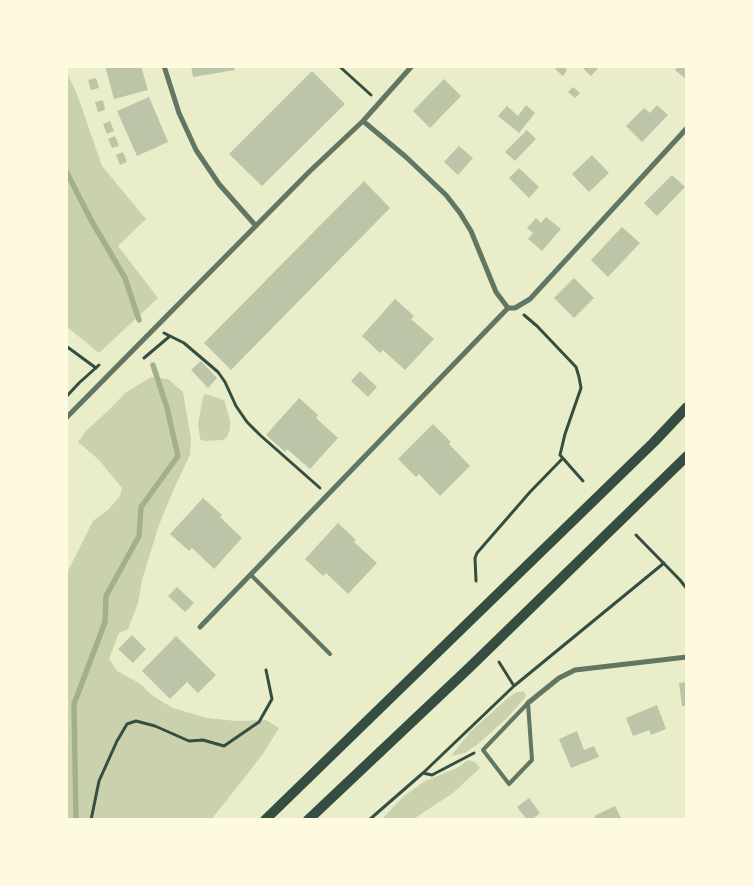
<!DOCTYPE html>
<html>
<head>
<meta charset="utf-8">
<style>
  body { margin:0 }
  #map { position:relative; width:753px; height:886px; overflow:hidden; background:#e9edc9; font-family:"Sofia Sans Condensed",sans-serif }
  canvas { display:block }
  .frame { position:absolute; inset:0; border:68px solid #fefae0; pointer-events:none }
</style>
</head>
<body>
<div id="map">
<canvas width="753" height="886"></canvas>
<div class="frame"></div>
</div>
<script>
const ctx = document.querySelector('canvas').getContext('2d');
ctx.lineJoin = 'round';
function fillPath(path, color) {
  ctx.fillStyle = color;
  ctx.fill(path, 'evenodd');
}
function poly(rows) {
  const path = new Path2D();
  for (const r of rows) {
    path.moveTo(r[0], r[1]);
    for (let i = 2; i < r.length; i += 2) path.lineTo(r[i], r[i + 1]);
  }
  return path;
}
function strokePath(path, color, width, dash) {
  ctx.strokeStyle = color;
  ctx.lineWidth = width;
  ctx.lineCap = dash ? 'butt' : 'round';
  ctx.setLineDash(dash || []);
  ctx.stroke(path);
}
const green = poly([
  [66,71,77,94,102,166,146,219,118,246,158,298,99,353,66,326],
  [151,377,168,379,183,392,191,439,190,455,176,484,159,525,142,580,138,603,128,629,119,633,109,659,117,671,139,683,153,696,173,708,207,718,236,721,266,720,279,728,263,754,211,820,66,820,66,575,93,521,109,509,120,496,122,488,99,460,78,442,86,431,113,406,125,393],
  [205,394,224,400,230,420,230,429,227,437,223,440,204,441,200,439,198,424,203,397],
  [524,691,526,696,508,717,478,744,465,753,451,756,471,731,509,697,515,693],
  [468,760,475,762,480,768,453,793,412,820,381,820,403,797,425,781,457,768]
]);
const stream = poly([
  [66,171,91,220,125,278,139,320],
  [76,820,74,704,105,622,106,596,139,536,141,507,178,456,167,408,153,365]
]);
const building = poly([
  [105,66,141,66,148,90,114,99],
  [191,66,234,66,235,70,193,77],
  [558,66,563,66,567,70,563,76,555,69],
  [581,66,600,66,591,76],
  [678,66,687,66,687,80,675,70],
  [312,71,345,104,262,186,229,154],
  [96,78,99,88,91,90,88,80],
  [444,79,461,96,430,128,413,111],
  [573,87,580,93,575,98,568,92],
  [149,97,168,142,137,156,117,111],
  [103,100,105,110,98,112,95,102],
  [526,105,535,113,519,133,498,116,507,106,518,116],
  [657,105,668,115,642,142,626,126,644,108,650,113],
  [110,121,114,131,107,134,103,124],
  [527,130,536,139,515,161,505,152],
  [115,136,119,146,112,148,108,139],
  [459,146,473,158,458,175,444,162],
  [123,152,127,162,120,165,116,155],
  [592,155,609,173,589,192,572,174],
  [519,168,539,187,529,198,509,178],
  [672,175,685,187,657,216,644,203],
  [364,181,390,208,231,370,204,343],
  [546,217,561,229,542,251,528,239,533,233,527,228,536,218,541,223],
  [622,227,640,243,608,277,591,260],
  [574,278,594,298,574,318,554,298],
  [395,299,414,316,411,319,434,339,405,370,383,350,380,353,362,336],
  [201,361,217,378,208,388,191,370],
  [360,371,377,387,368,397,351,381],
  [299,398,318,415,316,418,338,438,310,469,287,449,285,452,266,435],
  [433,424,451,442,449,444,470,466,440,496,419,474,416,477,398,459],
  [203,498,222,515,220,517,242,538,214,569,192,548,189,551,170,534],
  [338,523,356,540,354,542,377,563,348,594,326,573,323,576,305,559],
  [177,587,194,603,185,612,168,596],
  [132,635,146,649,133,663,118,649],
  [176,636,216,675,198,693,187,682,170,699,142,671],
  [687,682,687,706,682,706,679,683],
  [657,705,666,729,651,735,649,730,633,736,626,718],
  [577,731,584,750,594,746,599,757,571,768,559,739],
  [529,798,540,813,531,820,527,820,517,807],
  [615,806,622,820,596,820,594,816]
]);
const path = poly([
  [339,66,371,95],
  [524,315,537,326,576,367,579,377,581,388,565,434,560,455,583,481],
  [164,333,184,343,218,372,225,382,236,406,247,422,260,435,320,488],
  [66,346,96,368],
  [144,358,170,336],
  [66,397,79,383,99,365],
  [636,535,680,580,687,589],
  [476,581,475,558,477,553,530,492,563,458],
  [499,662,514,686],
  [423,773,432,775,474,753],
  [91,820,99,781,117,741,127,724,136,721,155,726,189,741,203,740,224,746,259,722,272,699,266,670],
  [369,820,423,773,514,686,664,563]
]);
const service = poly([
  [251,575,330,654],
  [528,703,532,760,509,784,483,750,528,703]
]);
const minor = poly([
  [164,66,179,113,196,150,219,184,256,226],
  [363,121,406,157,446,195,460,213,471,231,496,292,508,308,515,308,530,299,687,128],
  [66,418,309,172,363,121,412,66],
  [200,627,508,308],
  [528,703,559,678,575,670,687,657]
]);
const secondary = poly([
  [265,820,654,442,687,407],
  [308,820,470,667,687,456]
]);
fillPath(green, '#cad2ad');
strokePath(stream, '#a3b18a', 5.5);
fillPath(building, '#bcc5a7');
strokePath(path, '#344e41', 3);
strokePath(service, '#617663', 4);
strokePath(minor, '#617663', 5);
strokePath(secondary, '#344e41', 10);
</script>
</body>
</html>
